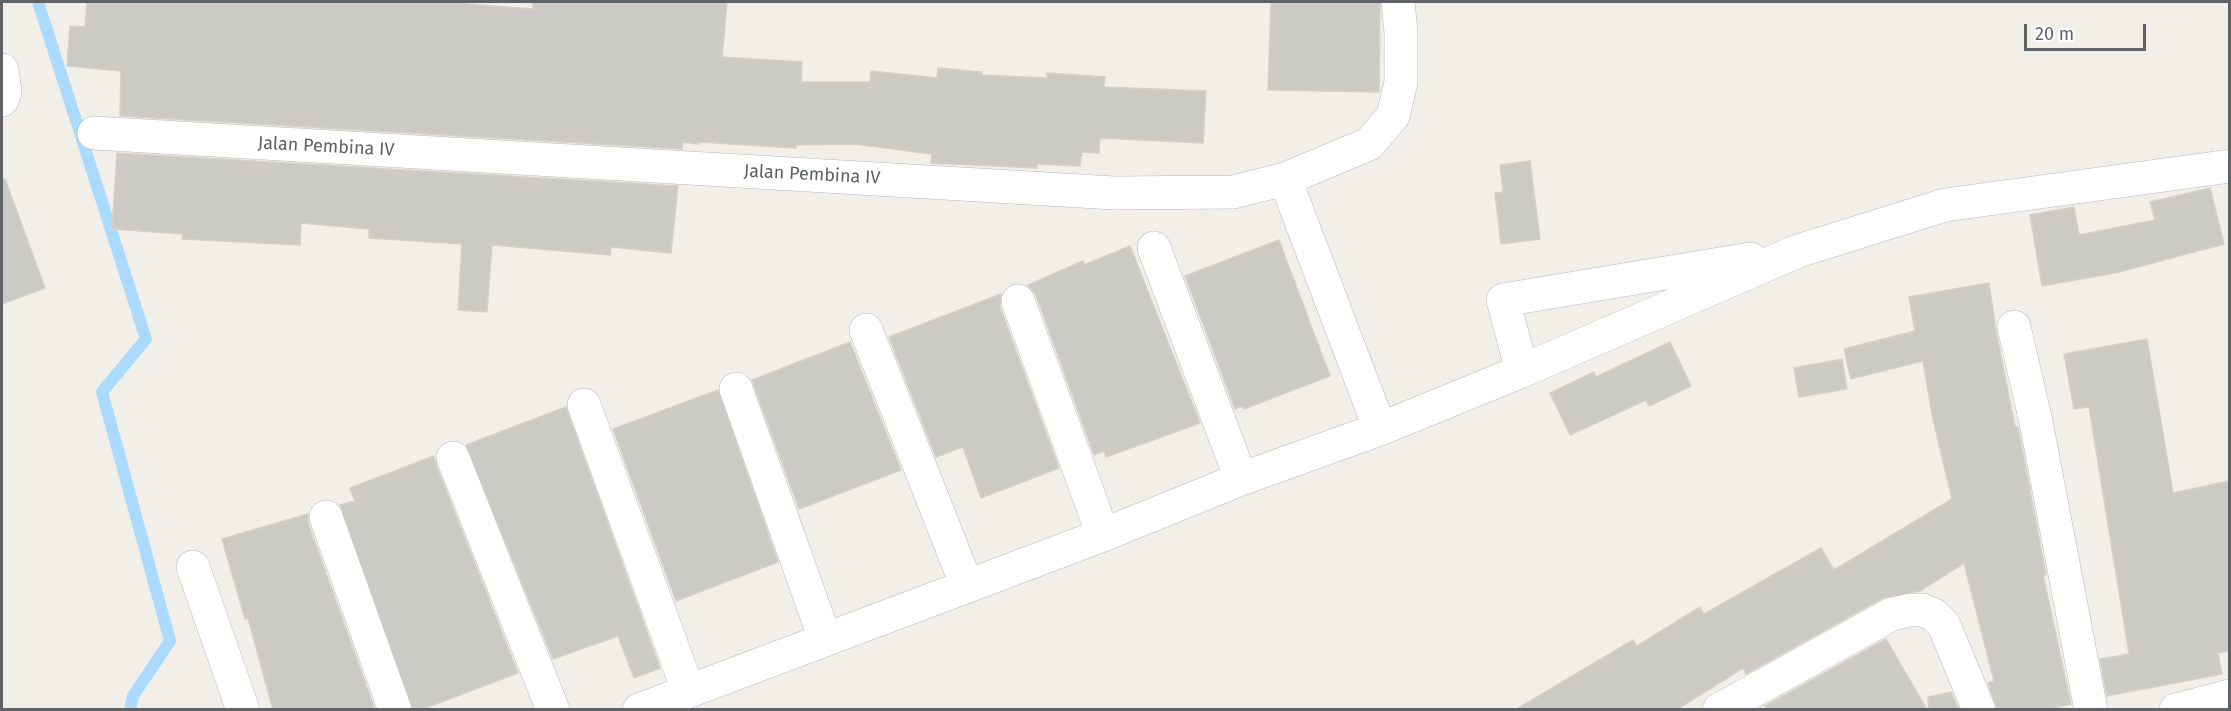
<!DOCTYPE html>
<html>
<head>
<meta charset="utf-8">
<style>
  body { margin:0 }
  #map { position:relative; width:2231px; height:711px; overflow:hidden; background:#f1efe8; font-family:"Fira Sans",sans-serif }
  canvas { display:block }
  .frame { position:absolute; inset:0; border:3px solid #5f6368; pointer-events:none }
  .scale { position:absolute; left:2024px; top:24px; width:122px; height:27px; box-sizing:border-box; border:3px solid #5f6368; border-top:0; padding-left:8px; font-size:18px; line-height:21px; white-space:nowrap; color:#5f6368; -webkit-text-stroke:4px #fff; paint-order:stroke }
</style>
</head>
<body>
<div id="map">
<canvas width="2231" height="711"></canvas>
<div class="frame"></div>
<div class="scale">20 m</div>
</div>
<script>
const ctx = document.querySelector('canvas').getContext('2d');
ctx.lineJoin = 'round';
function poly(rows) {
  const path = new Path2D();
  for (const r of rows) {
    path.moveTo(r[0], r[1]);
    for (let i = 2; i < r.length; i += 2) path.lineTo(r[i], r[i + 1]);
  }
  return path;
}
function strokePath(path, color, width, dash) {
  ctx.strokeStyle = color;
  ctx.lineWidth = width;
  ctx.lineCap = dash ? 'butt' : 'round';
  ctx.setLineDash(dash || []);
  ctx.stroke(path);
}
function fillPath(path, color) {
  ctx.fillStyle = color;
  ctx.fill(path, 'evenodd');
}
function drawText(font, color, halo, rows, align = 'center') {
  ctx.font = font + ' "Fira Sans",sans-serif';
  ctx.lineWidth = 4.5;
  ctx.setLineDash([]);
  ctx.textBaseline = 'middle';
  ctx.strokeStyle = halo;
  ctx.fillStyle = color;
  for (const [text, x, y, turn = 0] of rows) {
    ctx.save();
    ctx.translate(x, y);
    ctx.rotate((+turn || 0) * Math.PI / 180);
    ctx.textAlign = isNaN(turn) ? turn : align;
    if (halo) ctx.strokeText(text, 0, 0);
    ctx.fillText(text, 0, 0);
    ctx.restore();
  }
}
const stream = poly([
  [38,2,146,339,102,392,170,641,133,696,130,710]
]);
const building = poly([
  [87,2,440,2,533,9,533,2,727,3,722,57,802,62,801,82,870,82,871,71,937,78,938,68,982,72,982,75,1047,78,1047,73,1105,77,1104,87,1206,91,1203,143,1100,138,1099,153,1082,152,1080,166,1037,164,1037,168,931,163,932,154,854,144,796,145,796,148,699,142,699,144,683,142,682,149,120,116,121,71,67,66,70,26,85,27,87,2],
  [1271,2,1380,2,1379,92,1268,90,1271,2],
  [117,153,678,186,671,253,611,247,610,255,492,245,487,312,458,310,462,244,369,238,369,229,301,223,300,245,182,239,183,234,112,229,117,153],
  [1530,161,1540,239,1501,244,1495,193,1503,192,1500,165,1530,161],
  [5,179,45,288,2,304,2,180,5,179],
  [2210,188,2224,244,2115,273,2042,286,2030,215,2074,207,2079,235,2155,220,2150,202,2210,188],
  [1279,240,1330,376,1244,409,1243,406,1235,409,1185,276,1279,240],
  [1130,246,1200,423,1106,457,1104,451,1094,455,1036,295,1028,285,1083,261,1084,265,1130,246],
  [1989,283,1996,331,2015,427,2018,427,2046,575,2043,575,2071,704,2043,710,1997,710,1988,683,1994,681,1964,563,1920,591,1883,598,1746,674,1743,668,1676,710,1515,710,1633,640,1637,646,1700,607,1704,614,1821,548,1834,570,1952,499,1932,415,1923,361,1851,379,1844,349,1915,331,1909,297,1989,283],
  [1001,294,1000,307,1059,468,981,498,963,447,936,457,889,337,1001,294],
  [2147,339,2173,493,2229,481,2229,651,2218,653,2222,674,2107,696,2100,659,2129,654,2089,407,2074,409,2064,354,2147,339],
  [850,342,901,470,799,509,752,380,850,342],
  [1670,342,1691,386,1649,406,1646,400,1570,435,1550,393,1594,372,1596,377,1670,342],
  [1842,359,1847,389,1799,397,1794,368,1842,359],
  [718,390,778,562,676,601,613,429,718,390],
  [566,407,660,668,634,678,618,636,553,659,466,445,566,407],
  [434,456,436,465,518,673,420,710,413,710,340,505,355,501,350,488,434,456],
  [308,514,308,523,375,710,273,710,248,618,245,619,222,539,308,514],
  [1886,639,1927,710,1767,710,1765,706,1886,639],
  [1951,692,1959,710,1929,710,1928,697,1951,692]
]);
const minor = poly([
  [2,70,5,92,2,100],
  [94,133,1114,193,1233,192,1285,179,1369,144,1393,116,1401,82,1401,32,1398,2],
  [1285,179,1380,429],
  [1154,248,1241,479],
  [1018,301,1103,535],
  [2014,327,2036,422,2091,710],
  [866,330,967,586],
  [1522,371,1503,300,1750,259],
  [736,389,825,639],
  [584,405,688,690],
  [453,458,553,710],
  [326,517,395,710],
  [193,567,243,710],
  [639,710,1103,535,1241,479,1380,429,1522,371,1798,251,1945,205,2230,166],
  [1719,710,1892,614,1910,610,1922,610,1934,615,1944,625,1979,710],
  [2176,710,2230,696]
]);
const streetNames = [
  ["Jalan Pembina IV",326,147,3],
  ["Jalan Pembina IV",812,175,3]
];
strokePath(stream, '#aadaff', 12);
fillPath(building, '#cccac5');
strokePath(building, '#d6d1c6', 1.5);
strokePath(minor, '#b5b8bc', 34);
strokePath(minor, '#fff', 33);
drawText('18px', '#5f6368', '#fff', streetNames);
</script>
</body>
</html>
